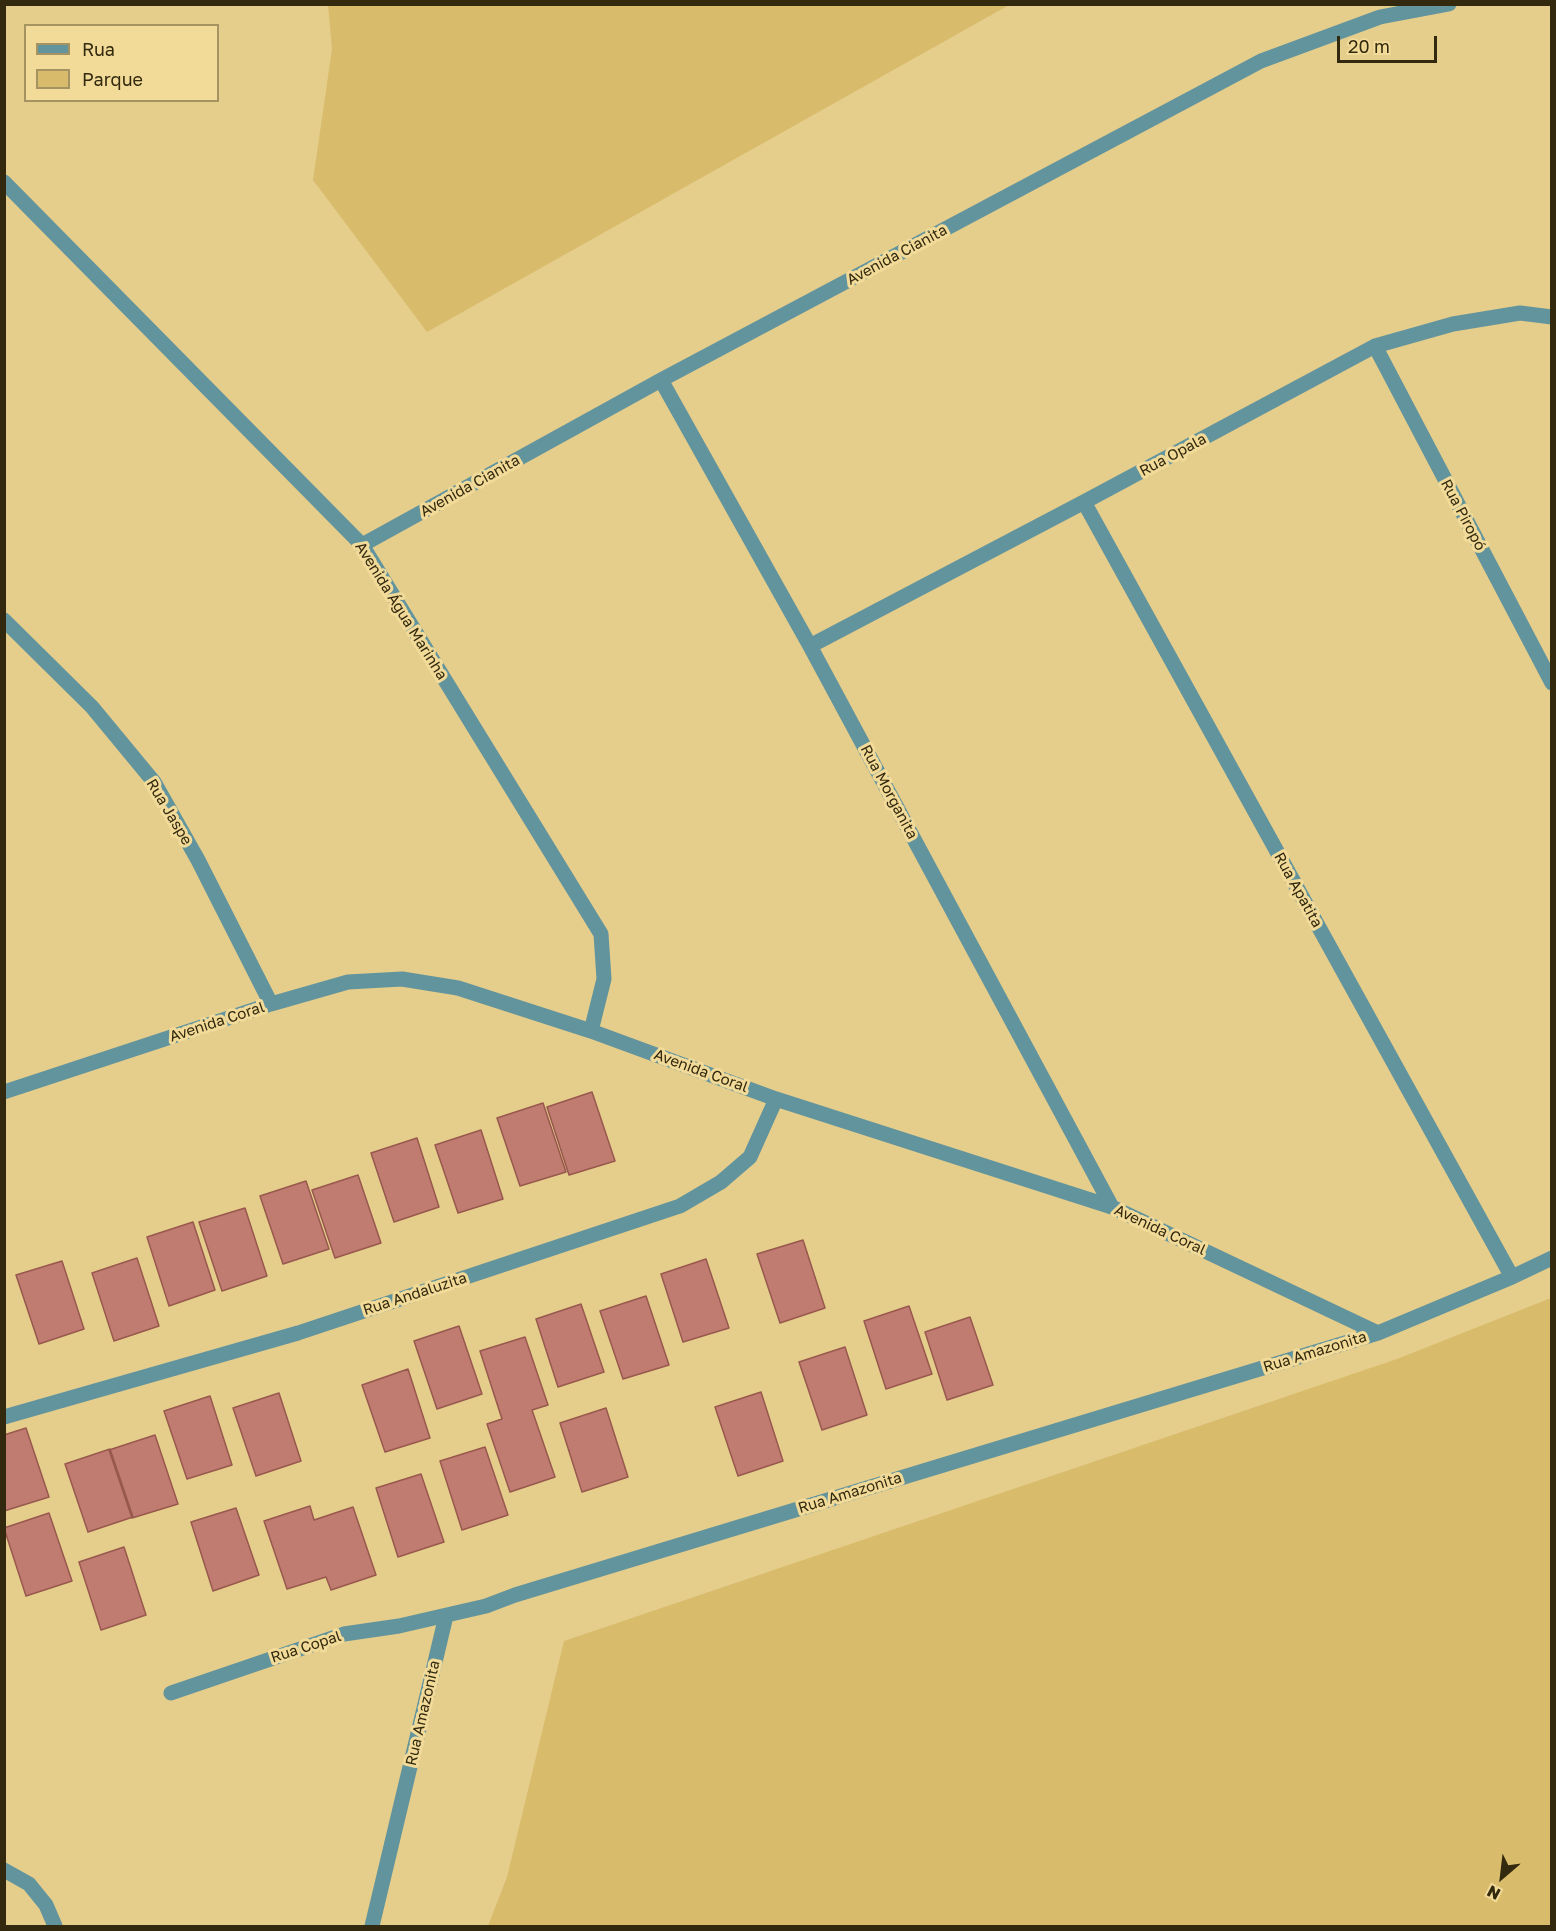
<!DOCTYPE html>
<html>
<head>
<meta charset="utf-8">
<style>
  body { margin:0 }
  #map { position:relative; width:1556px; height:1931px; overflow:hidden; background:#e5cd8c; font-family:"Golos Text",sans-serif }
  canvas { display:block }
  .frame { position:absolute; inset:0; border:6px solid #32290e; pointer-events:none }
  .legend { position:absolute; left:24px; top:24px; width:195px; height:78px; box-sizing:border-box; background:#f2da99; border:2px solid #a59361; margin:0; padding:8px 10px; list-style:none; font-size:18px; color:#32290e }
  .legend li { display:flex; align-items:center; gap:12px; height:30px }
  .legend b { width:30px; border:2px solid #a59361 }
  .north { position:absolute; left:1472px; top:1847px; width:60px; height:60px; -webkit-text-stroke:4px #f2da99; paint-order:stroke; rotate:208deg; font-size:16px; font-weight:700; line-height:24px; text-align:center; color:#32290e }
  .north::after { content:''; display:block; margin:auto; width:21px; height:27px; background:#32290e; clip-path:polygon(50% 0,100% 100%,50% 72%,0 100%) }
  .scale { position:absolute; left:1337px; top:36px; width:100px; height:27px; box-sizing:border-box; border:3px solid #32290e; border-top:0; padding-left:8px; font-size:18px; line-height:21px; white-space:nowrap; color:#32290e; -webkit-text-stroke:4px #f2da99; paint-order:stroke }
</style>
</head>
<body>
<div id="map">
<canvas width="1556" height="1931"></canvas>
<div class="frame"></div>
<ul class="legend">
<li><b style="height:8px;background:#62949d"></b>Rua</li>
<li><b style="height:16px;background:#d8bb6b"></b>Parque</li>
</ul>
<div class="north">N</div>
<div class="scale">20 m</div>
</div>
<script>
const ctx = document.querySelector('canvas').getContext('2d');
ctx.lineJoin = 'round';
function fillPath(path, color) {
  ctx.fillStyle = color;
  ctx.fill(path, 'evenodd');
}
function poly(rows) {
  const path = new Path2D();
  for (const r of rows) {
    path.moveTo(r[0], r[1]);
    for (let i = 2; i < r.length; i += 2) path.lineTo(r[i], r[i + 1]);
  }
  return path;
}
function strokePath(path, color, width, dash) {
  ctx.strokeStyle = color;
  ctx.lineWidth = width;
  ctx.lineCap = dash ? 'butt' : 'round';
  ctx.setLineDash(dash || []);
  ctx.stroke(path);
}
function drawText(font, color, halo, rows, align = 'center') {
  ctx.font = font + ' "Golos Text",sans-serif';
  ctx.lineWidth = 6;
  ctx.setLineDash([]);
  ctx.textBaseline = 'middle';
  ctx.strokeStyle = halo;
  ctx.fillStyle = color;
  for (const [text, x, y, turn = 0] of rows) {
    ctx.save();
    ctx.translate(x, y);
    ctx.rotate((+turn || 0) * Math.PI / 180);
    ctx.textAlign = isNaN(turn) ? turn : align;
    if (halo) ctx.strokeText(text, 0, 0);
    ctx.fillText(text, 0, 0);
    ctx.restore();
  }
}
const green = poly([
  [328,5,328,4,1009,5,427,332,313,180,332,49],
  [1551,1298,1551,1926,488,1926,507,1877,564,1641,1397,1359]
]);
const building = poly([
  [592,1092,615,1161,569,1175,547,1107,592,1092],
  [543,1103,566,1172,520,1186,497,1118,543,1103],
  [481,1130,503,1199,458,1213,435,1145,481,1130],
  [417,1138,439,1207,394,1222,371,1153,417,1138],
  [358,1175,381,1243,335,1258,312,1190,358,1175],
  [306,1181,329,1249,283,1264,260,1196,306,1181],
  [245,1208,267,1276,222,1291,199,1222,245,1208],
  [193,1222,215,1290,169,1306,147,1237,193,1222],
  [803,1240,825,1308,780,1323,757,1254,803,1240],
  [137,1258,159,1326,114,1341,92,1273,137,1258],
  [706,1259,729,1328,683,1342,661,1274,706,1259],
  [62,1261,84,1329,39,1344,16,1275,62,1261],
  [646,1296,669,1365,623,1379,600,1311,646,1296],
  [581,1304,604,1372,558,1387,536,1319,581,1304],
  [909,1306,932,1374,886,1389,864,1321,909,1306],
  [970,1317,993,1385,947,1400,925,1332,970,1317],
  [459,1326,482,1394,437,1409,414,1341,459,1326],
  [525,1337,548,1405,532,1410,555,1477,510,1492,487,1424,502,1419,480,1351,525,1337],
  [845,1347,867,1415,822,1430,799,1362,845,1347],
  [408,1369,430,1438,385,1452,362,1385,408,1369],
  [761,1392,783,1461,738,1476,715,1407,761,1392],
  [279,1393,301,1461,256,1476,233,1408,279,1393],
  [210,1396,232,1465,187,1479,164,1411,210,1396],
  [606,1408,628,1477,582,1492,560,1423,606,1408],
  [26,1428,49,1497,4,1511,4,1435,26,1428],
  [155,1435,178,1504,132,1518,109,1450,155,1435],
  [485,1447,508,1515,462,1530,440,1461,485,1447],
  [110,1449,133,1517,88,1532,65,1464,110,1449],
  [421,1474,444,1542,398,1557,376,1488,421,1474],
  [310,1506,314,1520,353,1507,376,1575,331,1590,326,1577,287,1589,264,1521,310,1506],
  [236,1508,259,1575,213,1591,191,1522,236,1508],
  [49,1513,72,1581,26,1596,4,1528,49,1513],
  [124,1547,146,1615,101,1630,79,1562,124,1547]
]);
const minor = poly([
  [4,182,362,545,601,934,604,979,591,1031],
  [1375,346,1552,683],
  [661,380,810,646,1112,1207],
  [1084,502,1512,1277],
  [362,545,661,380,1261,61,1380,17,1449,4],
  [4,620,92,707,154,782,198,860,271,1004],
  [810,646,1084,502,1375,346,1453,324,1520,313,1552,317],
  [4,1092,271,1004,348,982,402,979,458,988,591,1031,776,1099,1112,1207,1378,1333],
  [4,1417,298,1333,680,1206,721,1182,750,1157,776,1099],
  [171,1693,344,1634,399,1626,486,1606,515,1595,1378,1333,1512,1277,1552,1258],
  [4,1870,29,1884,46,1905,55,1926],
  [372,1926,446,1616]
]);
const streetNames = [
  ["Avenida Cianita",897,255,-28],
  ["Rua Opala",1173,455,-28],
  ["Avenida Cianita",470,486,-29],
  ["Rua Piropó",1463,515,62],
  ["Avenida Água Marinha",401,611,58],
  ["Rua Morganita",889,792,62],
  ["Rua Jaspe",169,812,59],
  ["Rua Apatita",1298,890,61],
  ["Avenida Coral",217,1022,-18],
  ["Avenida Coral",701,1071,20],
  ["Avenida Coral",1160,1230,25],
  ["Rua Andaluzita",415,1294,-18],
  ["Rua Amazonita",1315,1352,-17],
  ["Rua Amazonita",850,1493,-17],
  ["Rua Copal",306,1647,-18],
  ["Rua Amazonita",423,1713,-77]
];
fillPath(green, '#d8bb6b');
fillPath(building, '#c07c70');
strokePath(building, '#98584d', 1.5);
strokePath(minor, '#62949d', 15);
drawText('15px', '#32290e', '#f2da99', streetNames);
</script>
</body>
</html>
